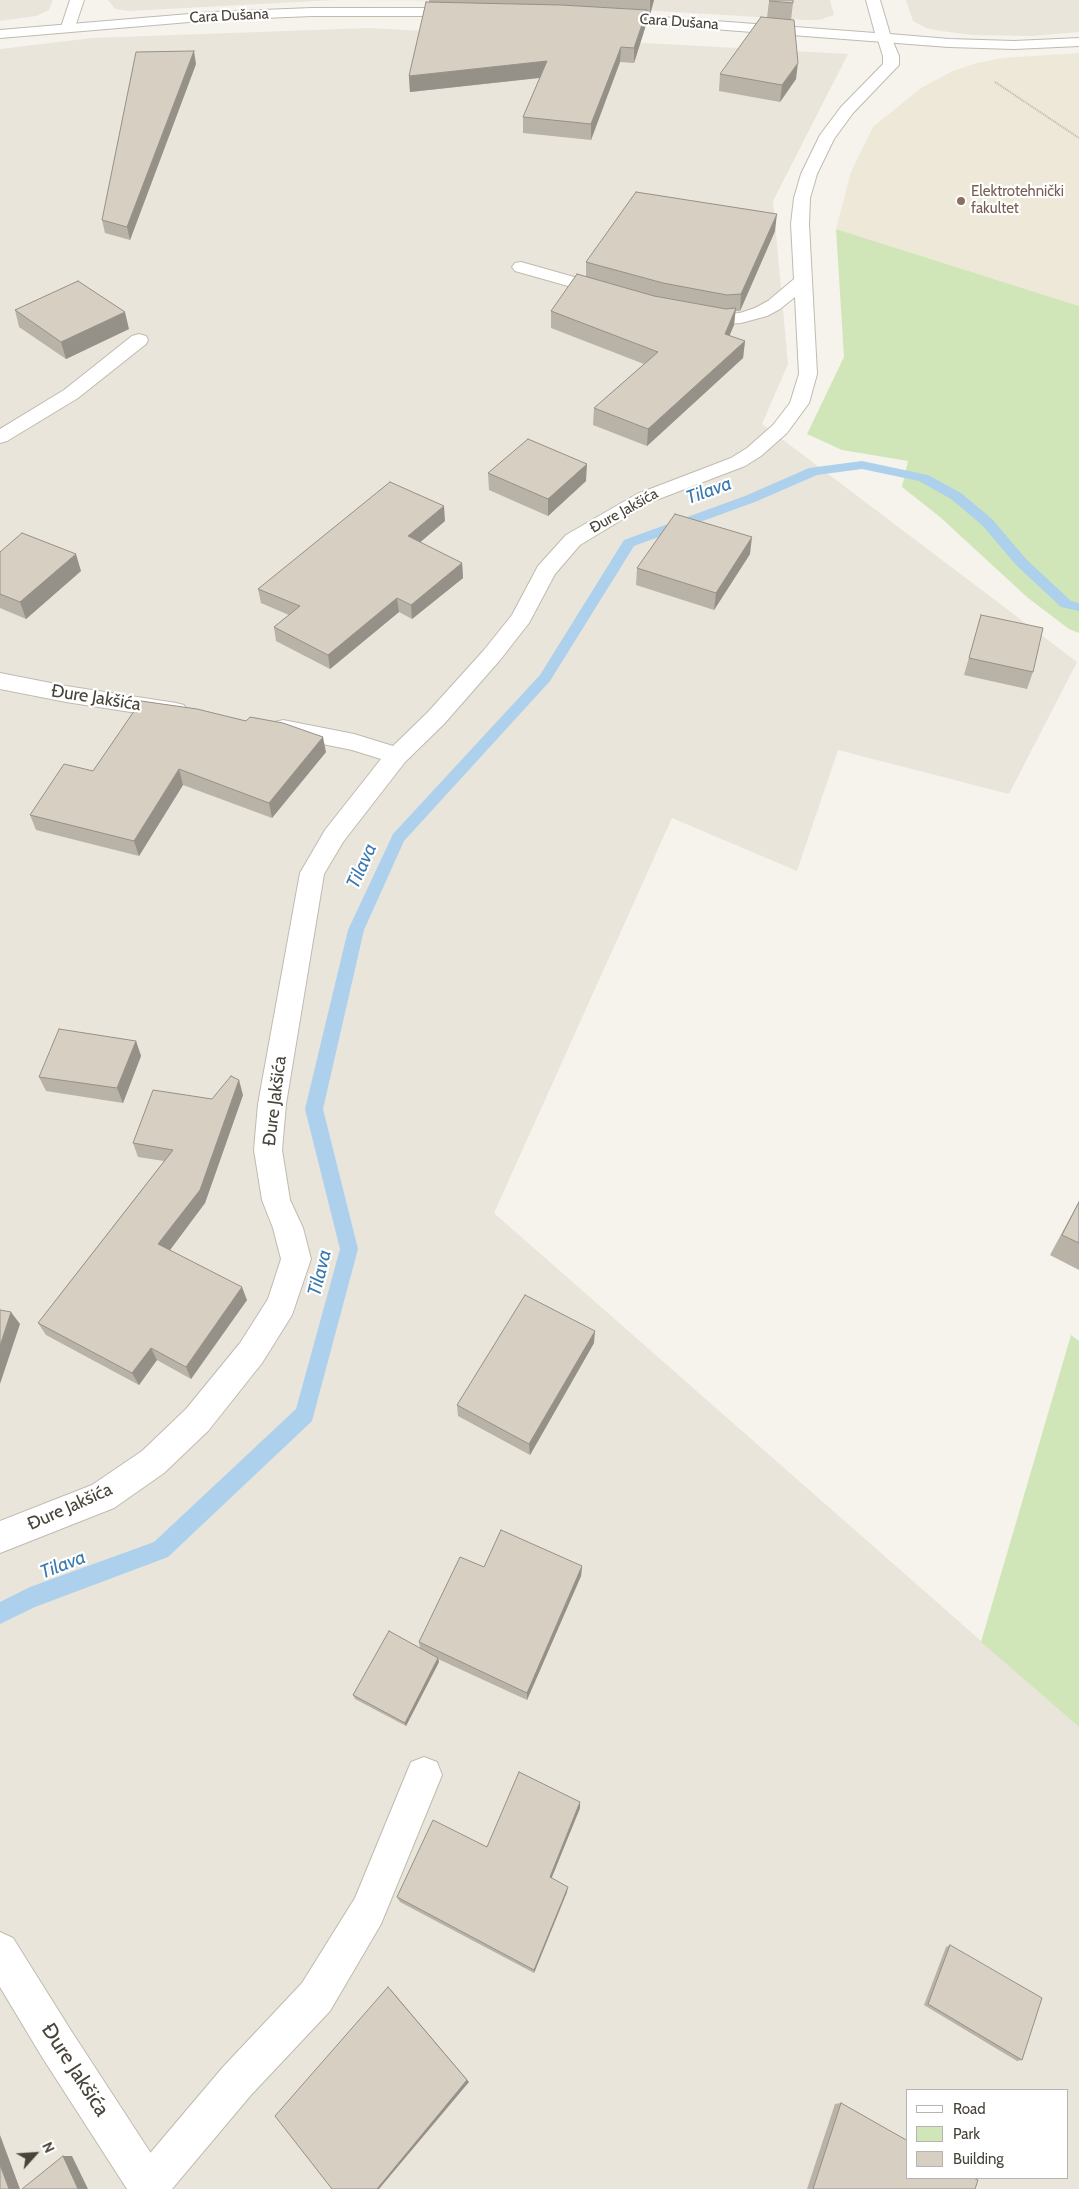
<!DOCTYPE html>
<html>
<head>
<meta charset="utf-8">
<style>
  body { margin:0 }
  #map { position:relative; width:1079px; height:2189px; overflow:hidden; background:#f5f3ec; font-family:Cabin,sans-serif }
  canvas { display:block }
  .legend { position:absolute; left:906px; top:2089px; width:162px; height:90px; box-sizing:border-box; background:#fff; border:1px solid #b6b4b0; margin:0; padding:6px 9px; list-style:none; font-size:15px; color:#49443a }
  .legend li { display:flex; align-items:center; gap:10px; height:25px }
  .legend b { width:25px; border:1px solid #b6b4b0 }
  .north { position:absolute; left:10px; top:2129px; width:50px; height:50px; -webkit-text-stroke:4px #fff; paint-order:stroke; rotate:64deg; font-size:14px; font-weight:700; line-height:20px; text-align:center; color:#49443a }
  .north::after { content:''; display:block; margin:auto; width:18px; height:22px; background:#49443a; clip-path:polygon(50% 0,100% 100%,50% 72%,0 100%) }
</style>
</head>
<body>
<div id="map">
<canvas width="1079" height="2189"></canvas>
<ul class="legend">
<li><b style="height:6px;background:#fff"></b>Road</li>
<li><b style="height:14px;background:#d0e6b8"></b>Park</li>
<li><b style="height:14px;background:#d6cfc2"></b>Building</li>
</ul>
<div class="north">N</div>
</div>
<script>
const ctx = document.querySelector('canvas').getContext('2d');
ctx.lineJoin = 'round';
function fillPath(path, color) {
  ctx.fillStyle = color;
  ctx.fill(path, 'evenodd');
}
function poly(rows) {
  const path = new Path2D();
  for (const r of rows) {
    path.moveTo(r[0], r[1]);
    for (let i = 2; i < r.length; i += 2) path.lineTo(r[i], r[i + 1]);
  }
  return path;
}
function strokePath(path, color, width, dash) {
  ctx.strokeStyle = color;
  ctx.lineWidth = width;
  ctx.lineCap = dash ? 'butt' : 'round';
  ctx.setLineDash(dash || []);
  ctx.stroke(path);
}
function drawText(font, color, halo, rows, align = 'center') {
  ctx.font = font + ' Cabin,sans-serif';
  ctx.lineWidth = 4.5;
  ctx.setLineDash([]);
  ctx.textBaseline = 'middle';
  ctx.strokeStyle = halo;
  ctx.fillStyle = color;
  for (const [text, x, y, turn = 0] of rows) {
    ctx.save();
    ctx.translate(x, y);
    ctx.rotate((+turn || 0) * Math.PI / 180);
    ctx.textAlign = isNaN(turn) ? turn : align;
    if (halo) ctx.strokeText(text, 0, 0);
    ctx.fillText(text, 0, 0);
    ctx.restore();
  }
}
const residential = poly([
  [0,0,53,0,49,10,36,16,0,21],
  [108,0,336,0,129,11,115,9],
  [352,0,830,0,834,15,819,20,806,20,494,1],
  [906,0,1079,0,1079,32,1032,36,972,35,941,31,926,28,913,21],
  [369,28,848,54,773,201,788,364,762,424,1077,662,1009,794,838,750,797,871,672,818,494,1213,1079,1727,1079,2189,0,2189,0,49,92,38],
  [908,2090,1068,2090,1068,2178,908,2178]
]);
const education = poly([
  [1079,53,1079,306,836,229,851,172,873,127,921,88,953,71,977,63,1003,58]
]);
const green = poly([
  [836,229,1079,306,1079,633,1069,629,1028,598,940,517,902,487,908,461,842,450,807,434,844,357],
  [1071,1335,1079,1341,1079,1727,981,1642]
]);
const stream = poly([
  [862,461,928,475,961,493,992,519,1026,559,1071,601,1079,603,1079,611,1061,607,1016,565,982,525,951,499,919,481,862,469,817,475,755,502,634,546,550,681,404,841,364,930,323,1109,358,1249,312,1421,168,1557,35,1607,0,1624,0,1602,30,1587,154,1542,296,1409,340,1249,305,1109,348,930,393,834,540,675,624,540,745,496,809,468,862,461]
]);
const path = poly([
  [995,82,1079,138]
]);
const service = poly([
  [424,1757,437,1762,442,1775,381,1924,330,2011,251,2095,172,2189,130,2189,129,2185,135,2171,223,2067,302,1983,355,1898,411,1762,424,1757]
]);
const minor = poly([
  [70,0,84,0,75,27,73,30,68,31,63,30,61,27,70,0],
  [884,33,889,34,891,37,899,56,899,65,853,113,834,139,817,174,810,198,809,224,817,374,809,403,787,433,761,456,745,466,651,502,580,545,555,574,529,623,500,660,444,724,405,762,343,842,324,874,286,1104,282,1150,290,1200,303,1228,311,1259,292,1315,262,1363,208,1431,164,1473,114,1508,0,1553,0,1521,92,1485,142,1451,186,1409,240,1343,268,1299,281,1259,273,1228,262,1200,254,1150,258,1104,300,873,325,830,381,759,352,750,283,736,275,734,271,728,275,722,283,720,354,734,393,746,428,712,484,650,512,615,538,566,566,535,637,494,731,458,747,448,773,425,790,403,799,374,795,297,780,309,767,316,741,323,725,324,691,318,688,314,691,310,697,309,725,314,740,313,755,308,768,301,794,279,791,224,794,198,801,174,820,135,841,107,883,64,883,56,877,37,879,34,884,33],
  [521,262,613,288,616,292,613,296,607,297,515,271,512,267,515,263,521,262],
  [139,334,146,336,148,340,146,344,78,398,7,441,0,443,0,429,64,390,132,336,139,334],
  [0,673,66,686,176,703,184,705,187,711,184,717,176,719,66,702,0,689,0,673],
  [0,1932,13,1938,70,2029,165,2175,171,2189,127,2189,42,2057,0,1987,0,1932]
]);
const tertiary = poly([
  [866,0,880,0,890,34,949,39,1014,41,1079,38,1079,46,1014,49,949,47,608,21,603,20,601,17,603,14,608,13,875,33,866,0],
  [312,8,460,8,465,9,467,12,465,15,460,16,312,16,213,20,0,38,0,30,213,12,312,8]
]);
const wall = poly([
  [429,0,654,0,650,15,647,14,646,25,634,63,620,62,591,140,523,133,523,117,540,78,410,92,409,76,429,2],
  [769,1,793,3,791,20,796,79,780,102,719,91,720,74,767,18],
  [196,64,130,240,105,233,102,220],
  [775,231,740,311,735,311,734,325,729,336,745,341,743,358,647,446,593,425,594,408,644,364,551,328,551,311,586,276,586,262],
  [15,310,129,329,66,359,19,327],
  [488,473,586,481,548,516,489,490],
  [445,521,420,542,462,563,463,578,412,619,399,612,330,669,276,641,274,627,289,615,261,603,258,589],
  [0,552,81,571,26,619,0,608],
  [750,554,714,610,636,585,637,568],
  [981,615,1033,672,1027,689,964,675],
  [326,752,272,818,183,785,139,856,36,830,30,815,93,771],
  [136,1041,141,1056,123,1103,46,1091,39,1077],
  [243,1095,205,1203,170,1250,247,1300,191,1379,157,1360,139,1385,46,1335,38,1323,164,1161,138,1157,133,1143,212,1099],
  [1079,1201,1079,1270,1050,1255],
  [594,1343,530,1455,458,1416,457,1405],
  [582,1566,581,1576,527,1700,438,1659,439,1662,406,1726,355,1699,353,1695,420,1648,419,1642],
  [580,1802,580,1808,551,1878,567,1892,534,1973,400,1902,397,1897,487,1847],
  [950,1945,1022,2060,1017,2061,924,2005,946,1947],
  [841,2103,975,2189,807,2189,835,2104]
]);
const shadedWall = poly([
  [650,0,654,0,650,15],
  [647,10,646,25,634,63,634,48],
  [621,47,620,62,591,140,591,124],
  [194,51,196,64,130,240,127,227],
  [547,61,547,77,410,92,409,76],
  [798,63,796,79,780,102,782,85],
  [777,214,775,231,740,311,741,294],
  [736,308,734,325,723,351,725,334],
  [125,312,129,329,66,359,61,342],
  [745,341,743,358,647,446,648,429],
  [587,464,586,481,548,516,548,499],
  [444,506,445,521,410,551,408,536],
  [752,537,750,554,714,610,716,593],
  [76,554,81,571,26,619,20,602],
  [462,563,463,578,412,619,411,605],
  [397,598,399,612,330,669,328,655],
  [323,737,326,752,272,818,269,803],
  [179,769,183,785,139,856,134,841],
  [136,1041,141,1056,123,1103,117,1088],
  [239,1080,243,1095,205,1203,164,1258,158,1244],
  [242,1287,247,1300,191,1379,186,1367],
  [11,1312,20,1324,0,1384,0,1346],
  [595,1331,594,1343,530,1455,529,1444],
  [151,1348,157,1360,139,1385,132,1373],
  [582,1566,581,1576,527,1700,527,1693],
  [438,1658,439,1662,406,1726,405,1723],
  [580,1802,580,1808,550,1882,550,1877],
  [568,1887,567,1892,534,1973,534,1970],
  [391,1990,469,2082,379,2189,377,2189],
  [0,2135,20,2189,9,2189,0,2165],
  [63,2156,72,2156,88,2189,78,2189]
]);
const building = poly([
  [770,0,793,0,793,3,769,1,770,0],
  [426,2,561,5,647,10,634,48,621,47,591,124,523,117,547,61,409,76,426,2],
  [761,17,794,20,798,63,782,85,720,74,761,17],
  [194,51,127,227,102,220,136,52,194,51],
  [636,192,777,214,741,294,727,295,663,283,586,262,636,192],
  [577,274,654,296,726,309,736,308,725,334,745,341,648,429,594,408,658,352,551,311,577,274],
  [78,281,125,312,61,342,15,310,78,281],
  [528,439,587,464,548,499,488,473,528,439],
  [390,482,444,506,408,536,462,563,411,605,397,598,328,655,274,627,300,606,258,589,390,482],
  [675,514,752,537,716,593,637,568,675,514],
  [22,533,76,554,20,602,0,594,0,552,22,533],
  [981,615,1043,628,1033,672,969,658,981,615],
  [141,701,197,709,246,721,250,717,283,723,323,737,269,803,179,769,134,841,30,815,64,764,93,771,141,701],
  [59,1029,136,1041,117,1088,39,1077,59,1029],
  [231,1076,239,1080,200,1190,158,1244,242,1287,186,1367,151,1348,132,1373,38,1323,173,1150,133,1143,153,1090,212,1099,231,1076],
  [1079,1202,1079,1243,1062,1235,1079,1202],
  [525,1295,595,1331,529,1444,457,1405,525,1295],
  [0,1310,11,1312,0,1346,0,1310],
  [501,1530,582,1566,527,1693,419,1642,460,1557,484,1567,501,1530],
  [389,1631,438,1658,405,1723,353,1695,389,1631],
  [519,1772,580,1802,550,1877,568,1887,534,1970,397,1897,433,1820,487,1847,519,1772],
  [950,1945,1042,1998,1022,2060,928,2004,950,1945],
  [388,1987,467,2080,377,2189,332,2189,275,2116,388,1987],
  [841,2103,908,2141,908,2178,973,2178,978,2180,975,2189,813,2189,841,2103],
  [63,2156,78,2189,22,2189,63,2156],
  [0,2165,9,2189,0,2189,0,2165]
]);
const markers = [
  [961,201,5,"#8d6e63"]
];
const farStreetnames = [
  ["Cara Dušana",229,16,-3],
  ["Cara Dušana",679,22,4],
  ["Đure Jakšića",624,511,-29]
];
const farEducationnames = [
  ["Elektrotehnički",971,192],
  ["fakultet",971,209]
];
const streetNames = [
  ["Đure Jakšića",96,698,9],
  ["Đure Jakšića",275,1101,-83],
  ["Đure Jakšića",70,1507,-24]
];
const waterNames = [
  ["Tilava",709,491,-20],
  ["Tilava",362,866,-66],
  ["Tilava",320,1273,-76],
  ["Tilava",63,1565,-21]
];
const nearStreetnames = [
  ["Đure Jakšića",75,2070,57]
];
fillPath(residential, '#e9e5db');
fillPath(education, '#ede8d7');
fillPath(green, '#d0e6b8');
fillPath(stream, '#add1ed');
strokePath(service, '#c0bbaf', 2);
strokePath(minor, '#c0bbaf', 2);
strokePath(tertiary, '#c0bbaf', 2);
strokePath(path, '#c1b7a1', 2, [1, 1]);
fillPath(service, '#fff');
fillPath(minor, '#fff');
fillPath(tertiary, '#fff');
fillPath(wall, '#b8b2a7');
fillPath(shadedWall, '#969188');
fillPath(building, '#d6cfc2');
strokePath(building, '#969188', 1);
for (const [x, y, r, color] of markers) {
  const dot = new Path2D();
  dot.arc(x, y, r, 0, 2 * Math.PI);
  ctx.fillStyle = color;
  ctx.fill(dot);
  strokePath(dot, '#fff', 2);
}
drawText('15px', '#49443a', '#fff', farStreetnames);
drawText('15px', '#785e54', '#fff', farEducationnames, 'left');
drawText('18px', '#49443a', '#fff', streetNames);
drawText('italic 19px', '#3879b0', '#fff', waterNames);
drawText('21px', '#49443a', '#fff', nearStreetnames);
</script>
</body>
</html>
